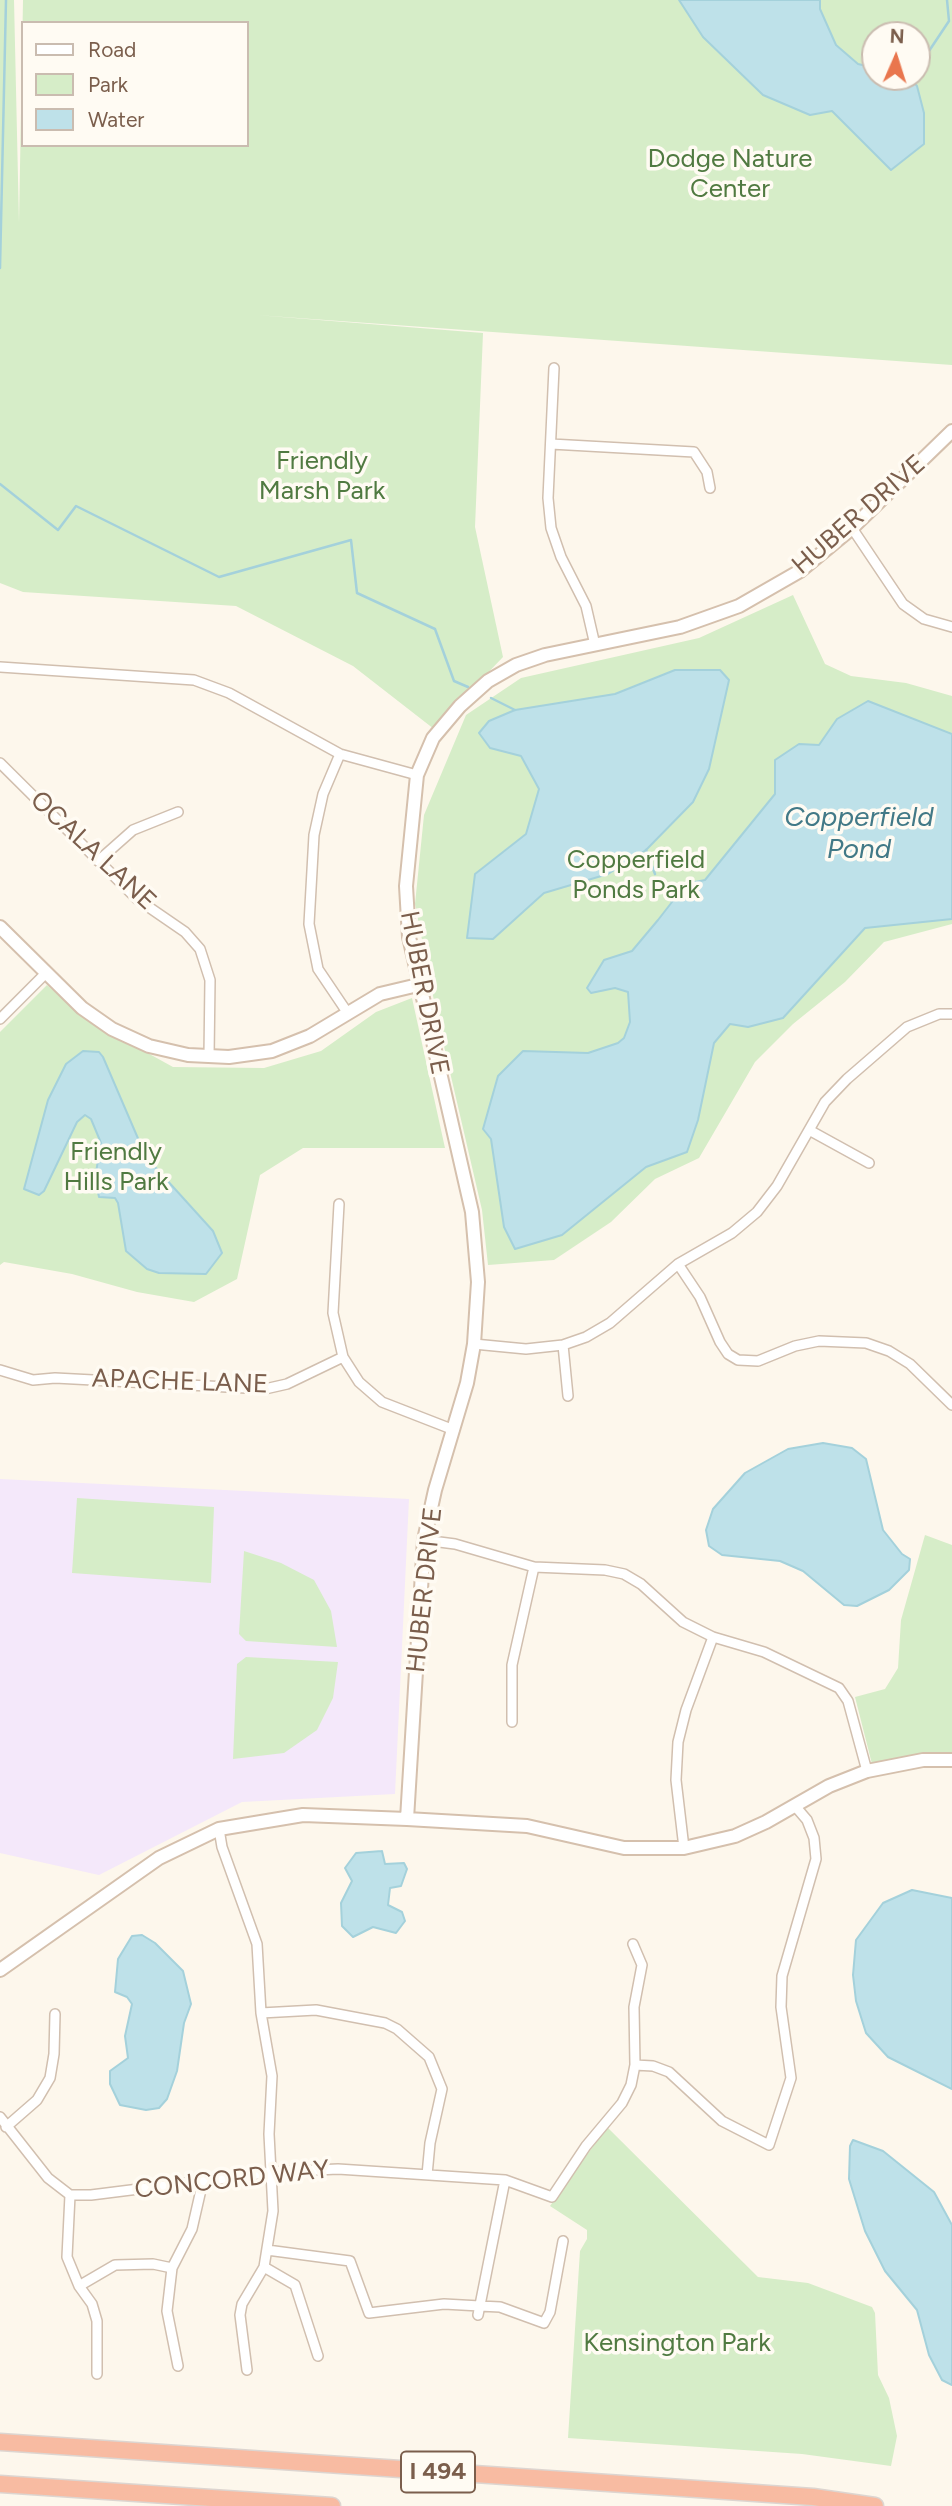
<!DOCTYPE html>
<html>
<head>
<meta charset="utf-8">
<style>
  body { margin:0 }
  #map { position:relative; width:952px; height:2506px; overflow:hidden; background:#fdf7ec; font-family:Figtree,sans-serif }
  canvas { display:block }
  .legend { position:absolute; left:21px; top:21px; width:228px; height:126px; box-sizing:border-box; background:#fffbf3; border:2px solid #cabcb0; margin:0; padding:9px 12px; list-style:none; font-size:21px; color:#7b5e4c }
  .legend li { display:flex; align-items:center; gap:14px; height:35px }
  .legend b { width:35px; border:2px solid #cabcb0 }
  .north { position:absolute; left:861px; top:21px; width:70px; height:70px; box-sizing:border-box; background:#fffbf3; border:2px solid #cabcb0; border-radius:50%; rotate:3deg; font-size:19px; font-weight:700; line-height:28px; text-align:center; color:#7b5e4c }
  .north::after { content:''; display:block; margin:auto; width:24px; height:32px; background:#e9764e; clip-path:polygon(50% 0,100% 100%,50% 72%,0 100%) }
</style>
</head>
<body>
<div id="map">
<canvas width="952" height="2506"></canvas>
<ul class="legend">
<li><b style="height:9px;background:#fff"></b>Road</li>
<li><b style="height:19px;background:#d6edc8"></b>Park</li>
<li><b style="height:19px;background:#bee1e9"></b>Water</li>
</ul>
<div class="north">N</div>
</div>
<script>
const ctx = document.querySelector('canvas').getContext('2d');
ctx.lineJoin = 'round';
function fillPath(path, color) {
  ctx.fillStyle = color;
  ctx.fill(path, 'evenodd');
}
function poly(rows) {
  const path = new Path2D();
  for (const r of rows) {
    path.moveTo(r[0], r[1]);
    for (let i = 2; i < r.length; i += 2) path.lineTo(r[i], r[i + 1]);
  }
  return path;
}
function strokePath(path, color, width, dash) {
  ctx.strokeStyle = color;
  ctx.lineWidth = width;
  ctx.lineCap = dash ? 'butt' : 'round';
  ctx.setLineDash(dash || []);
  ctx.stroke(path);
}
function drawText(font, color, halo, rows, align = 'center') {
  ctx.font = font + ' Figtree,sans-serif';
  ctx.lineWidth = 7;
  ctx.setLineDash([]);
  ctx.textBaseline = 'middle';
  ctx.strokeStyle = halo;
  ctx.fillStyle = color;
  for (const [text, x, y, turn = 0] of rows) {
    ctx.save();
    ctx.translate(x, y);
    ctx.rotate((+turn || 0) * Math.PI / 180);
    ctx.textAlign = isNaN(turn) ? turn : align;
    if (halo) ctx.strokeText(text, 0, 0);
    ctx.fillText(text, 0, 0);
    ctx.restore();
  }
}
const education = poly([
  [0,1479,409,1499,395,1794,242,1802,99,1875,0,1853]
]);
const green = poly([
  [0,0,14,0,19,223,23,0,952,0,952,365,256,315,483,333,475,527,503,657,434,729,353,666,236,606,23,592,0,583],
  [23,23,247,23,247,145,23,145],
  [875,35,917,35,917,77,875,77],
  [793,595,825,664,851,676,906,683,952,696,952,924,884,942,845,982,793,1024,755,1062,699,1158,655,1179,611,1222,554,1260,488,1265,482,1210,437,1016,415,904,424,815,466,715,521,678,699,638],
  [47,985,84,1018,173,1067,264,1068,321,1051,376,1012,412,998,445,1148,303,1148,260,1175,237,1279,194,1302,137,1292,72,1274,4,1262,0,1265,0,1032],
  [77,1498,214,1507,211,1583,72,1573],
  [925,1535,952,1545,952,1752,933,1752,872,1764,855,1697,885,1689,898,1668,901,1620],
  [244,1551,281,1563,314,1580,331,1611,337,1647,246,1641,239,1634],
  [246,1657,338,1662,333,1698,317,1730,284,1753,233,1759,237,1664],
  [607,2127,758,2277,808,2283,872,2307,875,2313,878,2375,889,2398,897,2436,891,2466,802,2454,568,2438,580,2251,587,2239,587,2230,550,2206]
]);
const water = poly([
  [679,0,820,0,820,9,836,45,858,64,875,68,875,77,909,77,917,86,924,113,924,144,891,170,832,111,810,115,763,95,703,37,679,0],
  [675,670,720,670,729,680,709,769,693,802,646,850,608,874,544,893,493,939,467,938,475,874,526,834,539,789,521,756,490,748,479,733,489,721,515,710,615,694,675,670],
  [868,701,952,734,952,919,865,928,783,1018,748,1027,730,1024,714,1043,698,1120,687,1152,646,1167,562,1235,515,1249,504,1227,491,1139,483,1129,498,1076,523,1051,588,1053,618,1043,624,1038,630,1022,628,992,615,988,591,993,587,988,604,960,632,951,658,920,672,902,660,889,705,880,775,794,775,760,799,744,819,745,837,719,868,701],
  [83,1051,99,1052,103,1057,146,1157,213,1231,222,1253,206,1274,159,1273,147,1269,126,1251,118,1203,115,1198,99,1197,95,1178,101,1143,91,1119,85,1115,77,1122,44,1191,39,1195,24,1189,48,1100,66,1064,83,1051],
  [823,1443,852,1448,866,1459,883,1530,902,1554,910,1559,909,1570,889,1590,857,1606,844,1605,803,1571,780,1561,722,1555,709,1546,706,1530,713,1509,745,1473,788,1449,823,1443],
  [382,1851,385,1864,404,1863,407,1869,401,1886,390,1888,388,1905,402,1912,405,1921,396,1933,373,1927,353,1937,342,1926,341,1903,352,1881,345,1868,356,1853,382,1851],
  [912,1890,952,1898,952,2089,888,2057,866,2033,856,2001,853,1975,856,1940,883,1903,912,1890],
  [142,1935,155,1943,183,1971,191,2004,184,2023,177,2071,167,2099,159,2108,146,2110,120,2105,110,2084,110,2071,128,2058,125,2036,132,2004,127,1997,115,1992,118,1959,132,1936,142,1935],
  [853,2140,883,2151,934,2192,952,2225,952,2385,942,2380,929,2355,917,2310,885,2271,865,2231,849,2179,850,2146,853,2140]
]);
const stream = poly([
  [917,69,949,21,947,0],
  [0,268,6,0],
  [0,484,58,530,76,506,219,577,351,540,357,593,435,629,454,681,468,687],
  [491,698,515,710],
  [646,850,655,874],
  [658,883,660,889]
]);
const street = poly([
  [554,368,548,498,551,528,561,557,586,606,595,645],
  [551,444,694,452,707,472,710,488],
  [852,528,903,604,924,619,952,627],
  [0,667,194,680,229,693,340,754,417,775],
  [340,754,323,794,314,835,309,924,318,969,347,1012],
  [0,763,137,899,185,932,200,949,210,980,209,1056],
  [98,861,133,830,178,812],
  [0,1019,46,973],
  [809,1130,869,1163],
  [339,1204,333,1313,343,1357,359,1382,382,1402,454,1430],
  [678,1264,700,1297,720,1342,728,1354,738,1360,758,1361,795,1346,819,1341,866,1343,889,1351,910,1364,952,1405],
  [474,1344,526,1349,563,1345,586,1337,610,1323,678,1264,732,1233,757,1212,777,1186,825,1102,847,1079,907,1027,939,1014,952,1014],
  [563,1345,568,1396],
  [0,1370,33,1380,55,1378,265,1389,287,1384,343,1357],
  [424,1540,455,1544,534,1567,605,1570,624,1574,641,1584,683,1622,713,1637,764,1652,839,1688,848,1701,867,1771],
  [512,1722,512,1665,534,1567],
  [219,1829,222,1847,257,1944,261,2013,272,2076,269,2134,273,2211,264,2267,242,2304,240,2315,247,2370],
  [684,1848,676,1780,678,1742,686,1710,713,1637],
  [261,2013,316,2010,385,2023,397,2029,429,2057,442,2089,430,2143,427,2175],
  [635,2065,653,2066,669,2072,722,2121,769,2145,791,2078,781,2007,782,1976,816,1859,814,1838,807,1820,795,1806],
  [0,2117,48,2178,70,2195,91,2195,274,2172,338,2169,505,2180,552,2197,586,2146,622,2103,631,2085,635,2065,634,2007,642,1965,633,1944],
  [6,2127,37,2100,50,2078,54,2054,55,2014],
  [70,2195,67,2257,79,2286,92,2304,97,2321,97,2374],
  [267,2250,350,2261,369,2313,444,2304,480,2306,500,2307,544,2323,550,2312,563,2241],
  [264,2267,295,2285,318,2356],
  [172,2268,167,2311,178,2366],
  [79,2286,115,2265,153,2264,172,2268,192,2229,203,2181],
  [478,2315,505,2180]
]);
const secondary = poly([
  [0,927,82,1008,112,1029,149,1046,188,1055,229,1057,272,1051,310,1036,380,994,418,985],
  [407,1819,424,1540,435,1490,467,1383,474,1344,478,1282,472,1212,409,937,406,886,417,775,433,738,460,706,488,681,516,665,545,655,680,627,739,606,800,571,852,528,952,431],
  [0,1970,159,1858,219,1829,303,1815,407,1819,527,1826,624,1848,684,1848,735,1836,766,1822,829,1786,867,1771,923,1760,952,1760]
]);
const highway = poly([
  [0,2442,697,2489,813,2497,875,2506],
  [0,2484,332,2506]
]);
const shields = [
  [438,2472,74]
];
const shieldNames = [
  ["I 494",438,2472]
];
const parkNames = [
  ["Dodge Nature",730,159],
  ["Center",730,189],
  ["Friendly",322,461],
  ["Marsh Park",322,491],
  ["Copperfield",636,860],
  ["Ponds Park",636,890],
  ["Friendly",116,1152],
  ["Hills Park",116,1182],
  ["Kensington Park",677,2343]
];
const streetNames = [
  ["HUBER DRIVE",859,515,-41],
  ["OCALA LANE",93,851,43],
  ["HUBER DRIVE",424,993,79],
  ["APACHE LANE",180,1382,2],
  ["HUBER DRIVE",425,1590,-84],
  ["CONCORD WAY",232,2180,-6]
];
const waterNames = [
  ["Copperfield",859,818],
  ["Pond",859,850]
];
fillPath(education, '#f4e8fa');
fillPath(green, '#d6edc8');
fillPath(water, '#bee1e9');
strokePath(water, '#a4d1db', 2);
strokePath(stream, '#a4d1db', 2.5);
strokePath(street, '#d1bfaf', 12);
strokePath(secondary, '#d5c0ad', 16);
strokePath(highway, '#ddd5d0', 19);
strokePath(street, '#fff', 9);
strokePath(secondary, '#fff', 12);
strokePath(highway, '#f8bba2', 16);
for (const [x, y, w] of shields) {
  const box = new Path2D();
  box.roundRect(x - w / 2, y - 20.5, w, 41, 5);
  ctx.fillStyle = '#fffbf3';
  ctx.fill(box);
  strokePath(box, '#7b5e4c', 2);
}
drawText('bold 24px', '#7b5e4c', null, shieldNames);
drawText('26px', '#507a41', '#fffbf3', parkNames);
drawText('26px', '#7b5e4c', '#fffbf3', streetNames);
drawText('italic 28px', '#427987', '#fffbf3', waterNames);
</script>
</body>
</html>
